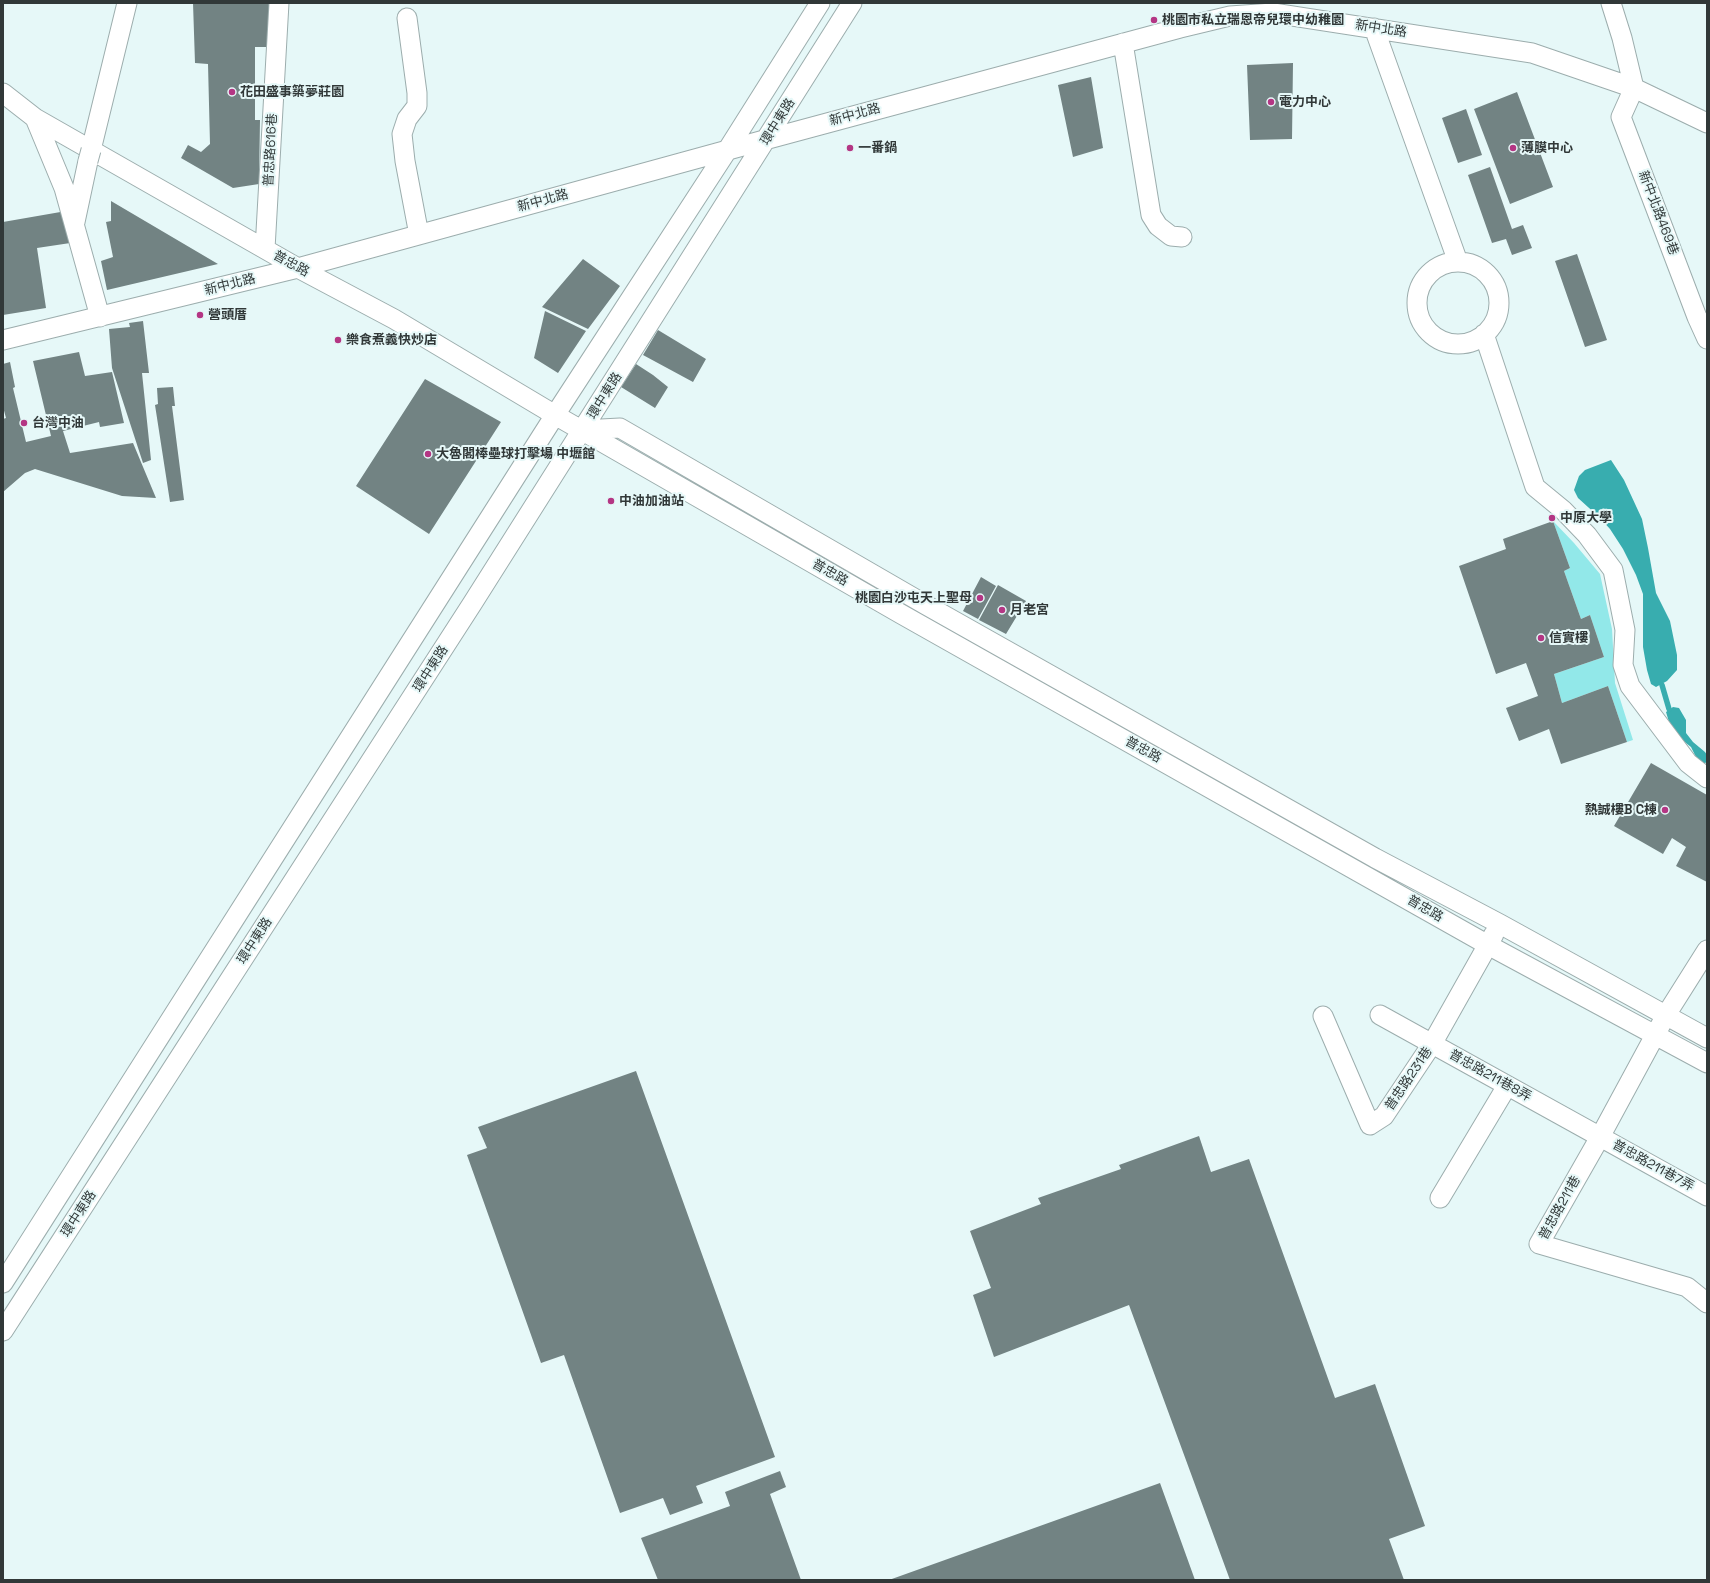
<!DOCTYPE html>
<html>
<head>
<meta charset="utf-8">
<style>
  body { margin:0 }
  #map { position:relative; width:1710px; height:1583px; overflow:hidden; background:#e6f8f8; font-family:"Space Grotesk",sans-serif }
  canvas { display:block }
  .frame { position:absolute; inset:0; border:4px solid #313838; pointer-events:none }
</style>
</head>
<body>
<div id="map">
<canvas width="1710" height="1583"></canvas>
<div class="frame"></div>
</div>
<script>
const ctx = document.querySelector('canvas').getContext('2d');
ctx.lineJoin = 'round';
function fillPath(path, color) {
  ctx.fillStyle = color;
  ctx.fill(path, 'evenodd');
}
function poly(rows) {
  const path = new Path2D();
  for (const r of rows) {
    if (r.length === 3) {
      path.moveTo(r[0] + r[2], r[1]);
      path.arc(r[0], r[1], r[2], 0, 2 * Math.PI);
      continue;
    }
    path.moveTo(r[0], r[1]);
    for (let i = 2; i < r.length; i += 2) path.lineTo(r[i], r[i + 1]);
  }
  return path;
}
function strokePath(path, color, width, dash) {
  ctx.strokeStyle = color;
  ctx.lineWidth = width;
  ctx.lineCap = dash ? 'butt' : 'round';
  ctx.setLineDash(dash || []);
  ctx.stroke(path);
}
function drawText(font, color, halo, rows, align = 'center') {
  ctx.font = font + ' "Space Grotesk","Noto Sans TC",sans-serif';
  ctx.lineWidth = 4;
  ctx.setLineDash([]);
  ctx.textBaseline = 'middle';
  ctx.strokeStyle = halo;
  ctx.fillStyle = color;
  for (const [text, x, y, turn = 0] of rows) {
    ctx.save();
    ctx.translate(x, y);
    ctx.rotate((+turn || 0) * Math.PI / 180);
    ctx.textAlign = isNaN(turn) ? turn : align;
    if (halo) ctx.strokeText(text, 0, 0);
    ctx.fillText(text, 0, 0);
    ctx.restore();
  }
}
const green = poly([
  [1553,521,1574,543,1600,574,1612,629,1615,683,1633,740,1627,742,1608,686,1562,703,1554,674,1604,657,1590,615,1581,619,1564,571,1570,568]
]);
const water = poly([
  [1611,460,1624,480,1642,519,1648,548,1656,593,1670,621,1677,655,1677,670,1667,681,1656,687,1651,684,1647,670,1643,647,1643,594,1636,575,1623,549,1610,529,1599,517,1578,498,1574,490,1579,476,1585,470],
  [1673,707,1679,708,1686,720,1686,733,1693,742,1705,752,1707,755,1707,762,1703,764,1697,759,1691,747,1677,736,1669,722,1666,712]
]);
const stream = poly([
  [1662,685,1669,709]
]);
const building = poly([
  [193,3,271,3,268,47,255,47,255,120,260,120,259,184,233,188,181,158,188,145,201,152,210,144,208,64,195,63],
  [1293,63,1292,139,1250,140,1247,65],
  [1091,77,1103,148,1073,157,1058,85],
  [1517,92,1553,187,1510,204,1474,109],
  [1466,109,1482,155,1458,163,1442,118],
  [1490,167,1512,229,1523,225,1532,248,1512,255,1506,239,1492,243,1468,175],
  [111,201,218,264,107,290,101,261,113,257,106,222,111,221],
  [72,210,77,242,37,248,46,308,3,315,3,222],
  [1577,254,1607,340,1585,347,1555,261],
  [583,259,620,286,588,329,542,307],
  [545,311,586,331,558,373,534,358],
  [143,321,149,373,142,373,151,460,143,463,112,368,109,329,130,327,129,323],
  [658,330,706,359,693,382,643,355],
  [79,352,85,376,112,372,124,423,100,427,99,422,63,431,70,453,133,443,156,498,122,496,35,469,25,473,3,492,3,419,6,418,3,407,3,364,10,362,15,387,13,388,26,442,51,436,33,361],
  [636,364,653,375,668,387,655,408,621,387],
  [425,379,501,422,429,534,356,486],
  [173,387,175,406,172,406,184,500,170,502,155,405,158,404,157,388],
  [1553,521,1570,568,1564,571,1581,619,1590,615,1604,657,1554,674,1562,703,1608,686,1627,742,1561,764,1549,729,1519,741,1506,708,1538,696,1526,663,1496,674,1459,566,1506,549,1503,539],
  [981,577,996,586,978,619,963,611],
  [998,585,1026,601,1006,634,979,620],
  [1651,763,1707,795,1707,882,1676,866,1686,847,1672,838,1663,854,1614,826],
  [636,1071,775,1457,696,1486,703,1503,670,1515,663,1498,620,1513,564,1355,541,1363,467,1155,487,1148,478,1127],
  [1199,1136,1211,1172,1249,1159,1335,1398,1375,1384,1425,1526,1389,1539,1404,1580,1230,1580,1129,1305,994,1357,973,1295,991,1288,970,1231,1041,1204,1038,1198,1121,1169,1119,1165],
  [780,1471,786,1487,770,1494,801,1580,658,1580,641,1538,730,1506,725,1492],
  [1160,1483,1195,1580,889,1580]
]);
const minor = poly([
  [1611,3,1622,38,1634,88,1621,117,1697,317,1707,339],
  [407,18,417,93,417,106,407,119,402,134,405,161,419,235],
  [1374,28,1458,262],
  [1123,43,1151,215,1158,226,1171,236,1182,237],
  [3,93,35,118,298,268,394,319,555,415,901,614,1488,945,1707,1063],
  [35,118,64,188,100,317],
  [91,150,127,3],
  [75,222,88,161],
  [265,249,279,3],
  [1458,303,41],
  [1484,334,1535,487,1563,510,1587,535,1613,570,1625,630,1623,665,1630,686,1688,763,1707,778],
  [3,340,298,268,768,139,1180,28,1230,16,1273,13,1532,53,1634,88,1707,123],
  [583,430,620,428,926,605,1375,858,1500,924,1707,1038],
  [1707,950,1666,1015,1600,1137,1539,1244,1687,1287,1707,1303],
  [1380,1015,1707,1196],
  [1323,1016,1370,1125,1384,1116,1432,1044,1494,934],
  [1440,1198,1507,1086],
  [3,1283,555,415,728,149,820,3],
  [3,1331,472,604,852,3]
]);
const minorBridge = poly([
  [88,161,91,150]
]);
const markers = [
  [1154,20,4,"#b43684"],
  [232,92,4,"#b43684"],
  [1271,102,4,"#b43684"],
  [850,148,4,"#b43684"],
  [1513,148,4,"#b43684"],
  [200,315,4,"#b43684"],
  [338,340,4,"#b43684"],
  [24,423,4,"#b43684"],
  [428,454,4,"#b43684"],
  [611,501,4,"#b43684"],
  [1552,518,4,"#b43684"],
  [980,598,4,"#b43684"],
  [1002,610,4,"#b43684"],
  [1541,638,4,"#b43684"],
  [1665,810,4,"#b43684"]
];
const poiNames = [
  ["桃園市私立瑞恩帝兒環中幼稚園",1162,20],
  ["花田盛事築夢莊園",240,92],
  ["電力中心",1279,102],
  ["一番鍋",858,148],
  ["薄膜中心",1521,148],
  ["營頭厝",208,315],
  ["樂食煮義快炒店",346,340],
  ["台灣中油",32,423],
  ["大魯閣棒壘球打擊場 中壢館",436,454],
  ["中油加油站",619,501],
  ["中原大學",1560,518],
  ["桃園白沙屯天上聖母",972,598,"right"],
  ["月老宮",1010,610],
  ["信實樓",1549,638],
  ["熱誠樓B C棟",1657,810,"right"]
];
const streetNames = [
  ["新中北路",1381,29,9],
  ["新中北路",855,115,-15],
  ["環中東路",778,122,-58],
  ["普忠路616巷",271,150,-87],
  ["新中北路",543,201,-15],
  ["新中北路469巷",1658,213,69],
  ["普忠路",291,264,29],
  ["新中北路",230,285,-14],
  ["環中東路",605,396,-58],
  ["普忠路",830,573,30],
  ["環中東路",431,669,-57],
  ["普忠路",1143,750,29],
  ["普忠路",1425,909,30],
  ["環中東路",255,941,-57],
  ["普忠路211巷8弄",1490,1076,29],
  ["普忠路231巷",1409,1079,-56],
  ["普忠路211巷7弄",1653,1166,29],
  ["普忠路211巷",1560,1208,-61],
  ["環中東路",79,1214,-57]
];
fillPath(green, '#92e8e9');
fillPath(water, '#38adaf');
strokePath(stream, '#38adaf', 5.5);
fillPath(building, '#728383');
strokePath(minor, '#9cadad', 21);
strokePath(minor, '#fff', 19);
strokePath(minorBridge, '#9cadad', 21, []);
strokePath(minorBridge, '#fff', 19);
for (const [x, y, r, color] of markers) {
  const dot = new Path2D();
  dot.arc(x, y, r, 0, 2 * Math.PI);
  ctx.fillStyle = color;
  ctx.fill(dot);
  strokePath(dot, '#e6f8f8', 1.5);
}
drawText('bold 13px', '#313838', '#e6f8f8', poiNames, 'left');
drawText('13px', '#313838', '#e6f8f8', streetNames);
</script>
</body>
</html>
